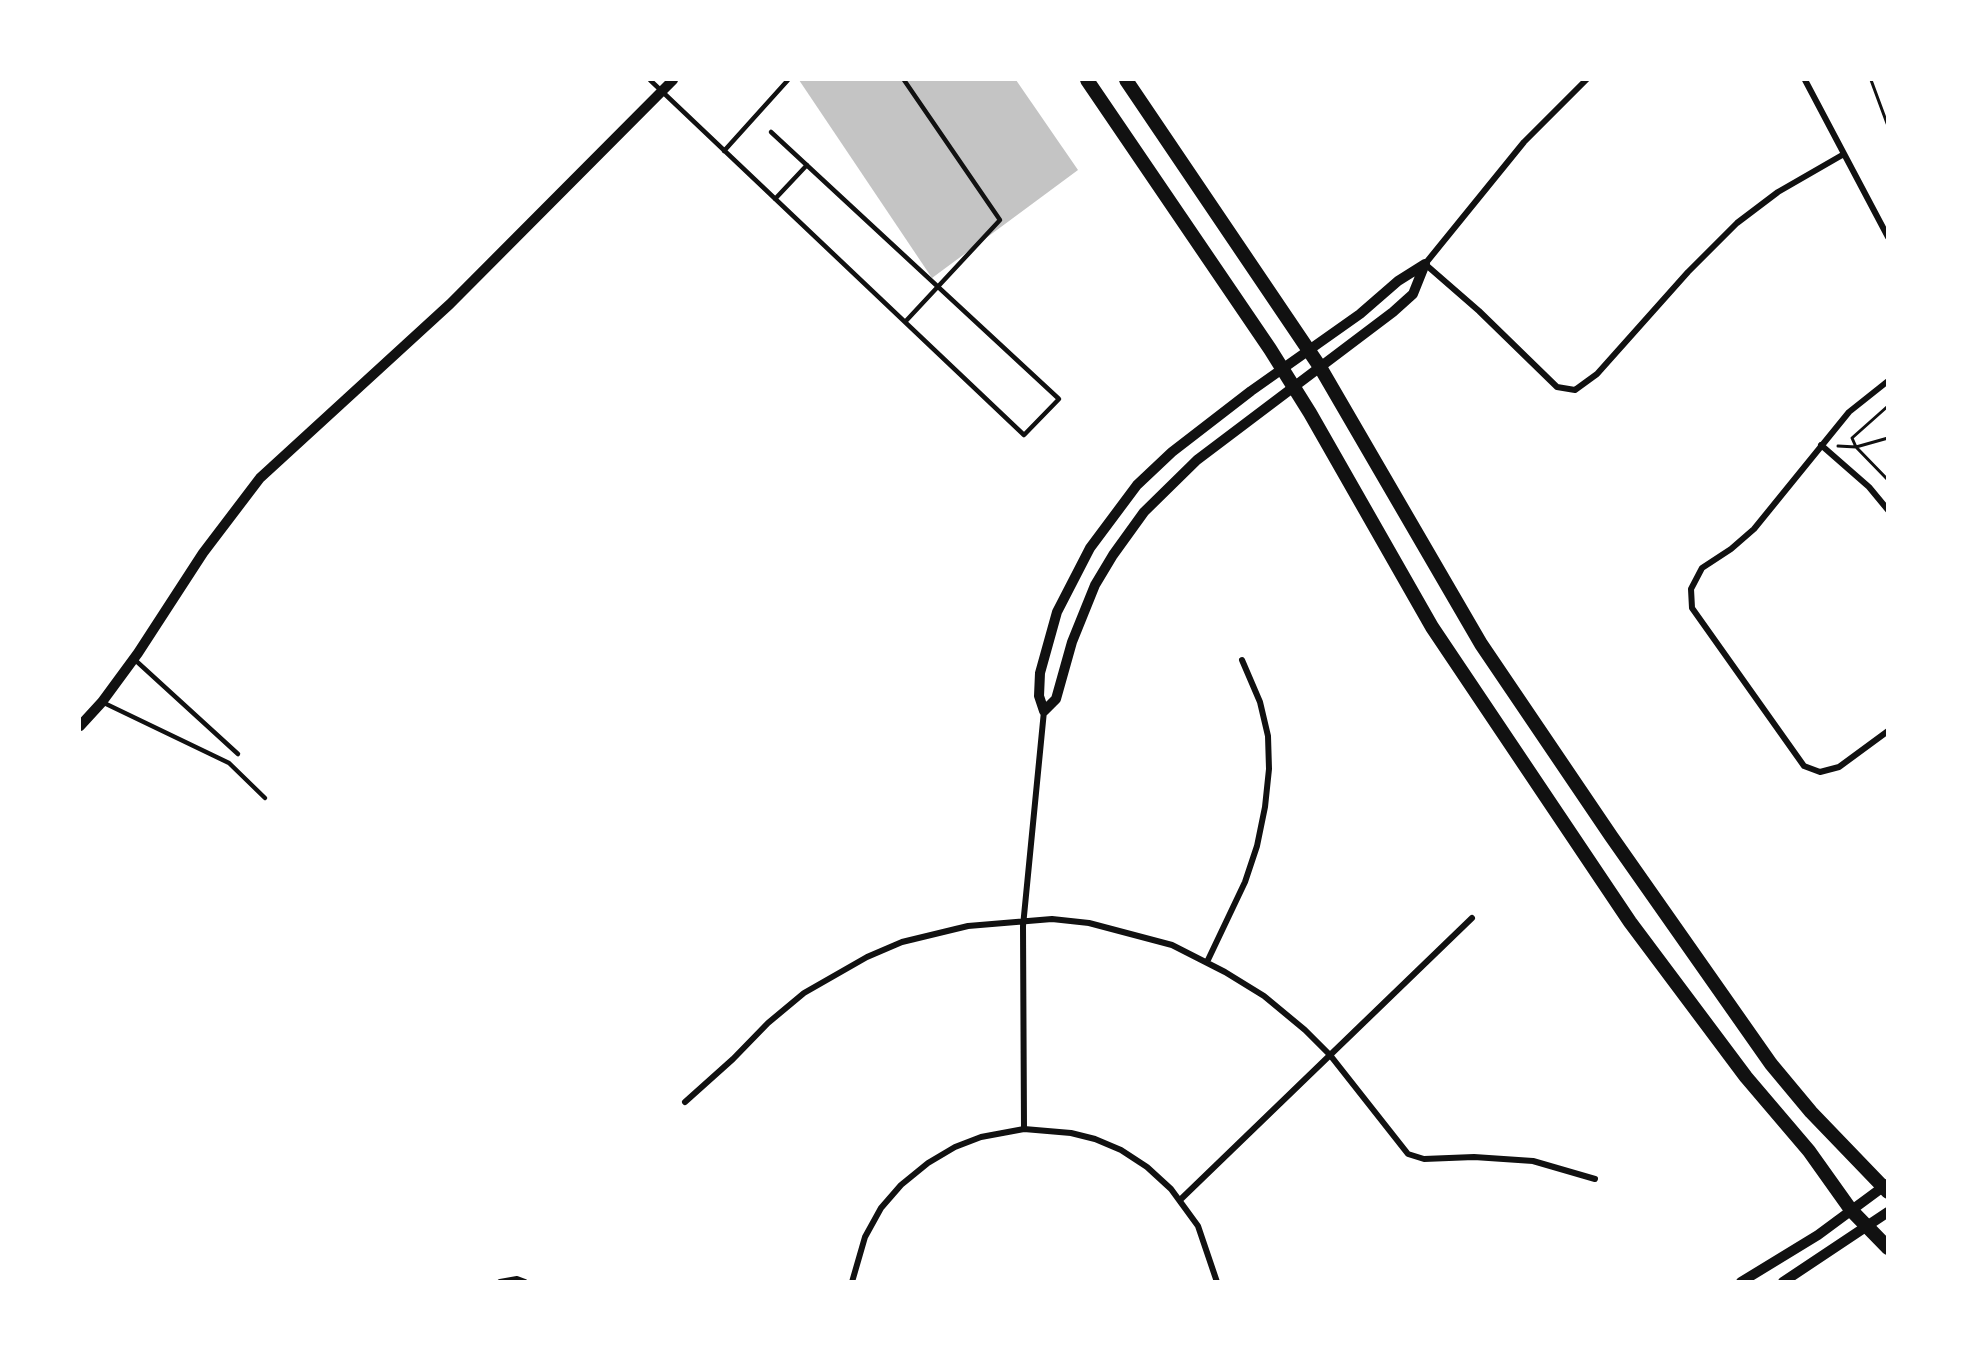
<!DOCTYPE html>
<html>
<head>
<meta charset="utf-8">
<style>
  body { margin:0 }
  #map { position:relative; width:1967px; height:1361px; overflow:hidden; background:#fff; font-family:Mulish,sans-serif }
  canvas { display:block }
  .frame { position:absolute; inset:0; border:81px solid #fff; pointer-events:none }
</style>
</head>
<body>
<div id="map">
<canvas width="1967" height="1361"></canvas>
<div class="frame"></div>
</div>
<script>
const ctx = document.querySelector('canvas').getContext('2d');
ctx.lineJoin = 'round';
function fillPath(path, color) {
  ctx.fillStyle = color;
  ctx.fill(path, 'evenodd');
}
function poly(rows) {
  const path = new Path2D();
  for (const r of rows) {
    path.moveTo(r[0], r[1]);
    for (let i = 2; i < r.length; i += 2) path.lineTo(r[i], r[i + 1]);
  }
  return path;
}
function strokePath(path, color, width, dash) {
  ctx.strokeStyle = color;
  ctx.lineWidth = width;
  ctx.lineCap = dash ? 'butt' : 'round';
  ctx.setLineDash(dash || []);
  ctx.stroke(path);
}
const building = poly([
  [799,80,1016,80,1078,170,932,278]
]);
const path = poly([
  [1871,80,1888,126],
  [1888,406,1852,438,1856,447,1888,480],
  [1838,446,1856,447,1888,438]
]);
const service = poly([
  [650,80,1024,435,1059,399,771,132],
  [904,80,1000,220,905,322],
  [724,151,788,80],
  [775,199,807,165],
  [134,659,238,754],
  [102,702,229,763,265,798]
]);
const minor = poly([
  [1586,80,1524,142,1425,264,1479,311,1557,387,1575,390,1597,374,1688,272,1737,223,1778,192,1844,154],
  [1805,80,1888,237],
  [1888,381,1849,412,1754,529,1731,549,1702,568,1691,589,1692,608,1804,766,1820,772,1839,767,1888,731],
  [1821,445,1869,487,1888,510],
  [1207,962,1245,882,1257,846,1265,807,1269,769,1268,736,1260,702,1242,660],
  [685,1102,733,1059,768,1023,804,993,867,957,902,942,968,926,1052,919,1089,923,1172,945,1225,972,1264,996,1305,1030,1330,1055,1408,1154,1424,1159,1474,1157,1533,1161,1595,1179],
  [1024,1129,1023,926,1044,711],
  [1180,1200,1472,918],
  [500,1282,517,1279,525,1282],
  [852,1282,865,1237,881,1208,901,1185,928,1163,955,1147,981,1137,1024,1129,1071,1133,1095,1139,1121,1150,1147,1167,1171,1189,1198,1226,1217,1282]
]);
const tertiary = poly([
  [1425,264,1413,294,1393,312,1197,460,1144,512,1113,555,1095,585,1072,642,1056,699,1044,711,1039,696,1040,673,1057,612,1090,548,1137,485,1172,452,1251,391,1360,314,1398,281,1425,264],
  [80,726,102,702,138,653,203,553,260,478,450,304,673,80],
  [1741,1282,1818,1235,1887,1184],
  [1783,1282,1888,1212]
]);
const primary = poly([
  [1087,80,1270,349,1310,413,1432,627,1630,922,1746,1077,1809,1151,1851,1210,1888,1248],
  [1126,80,1320,367,1481,644,1611,836,1771,1064,1811,1112,1888,1192]
]);
fillPath(building, '#c4c4c4');
strokePath(path, '#111', 3);
strokePath(service, '#111', 4.5);
strokePath(minor, '#111', 6);
strokePath(tertiary, '#111', 10);
strokePath(primary, '#111', 14);
</script>
</body>
</html>
